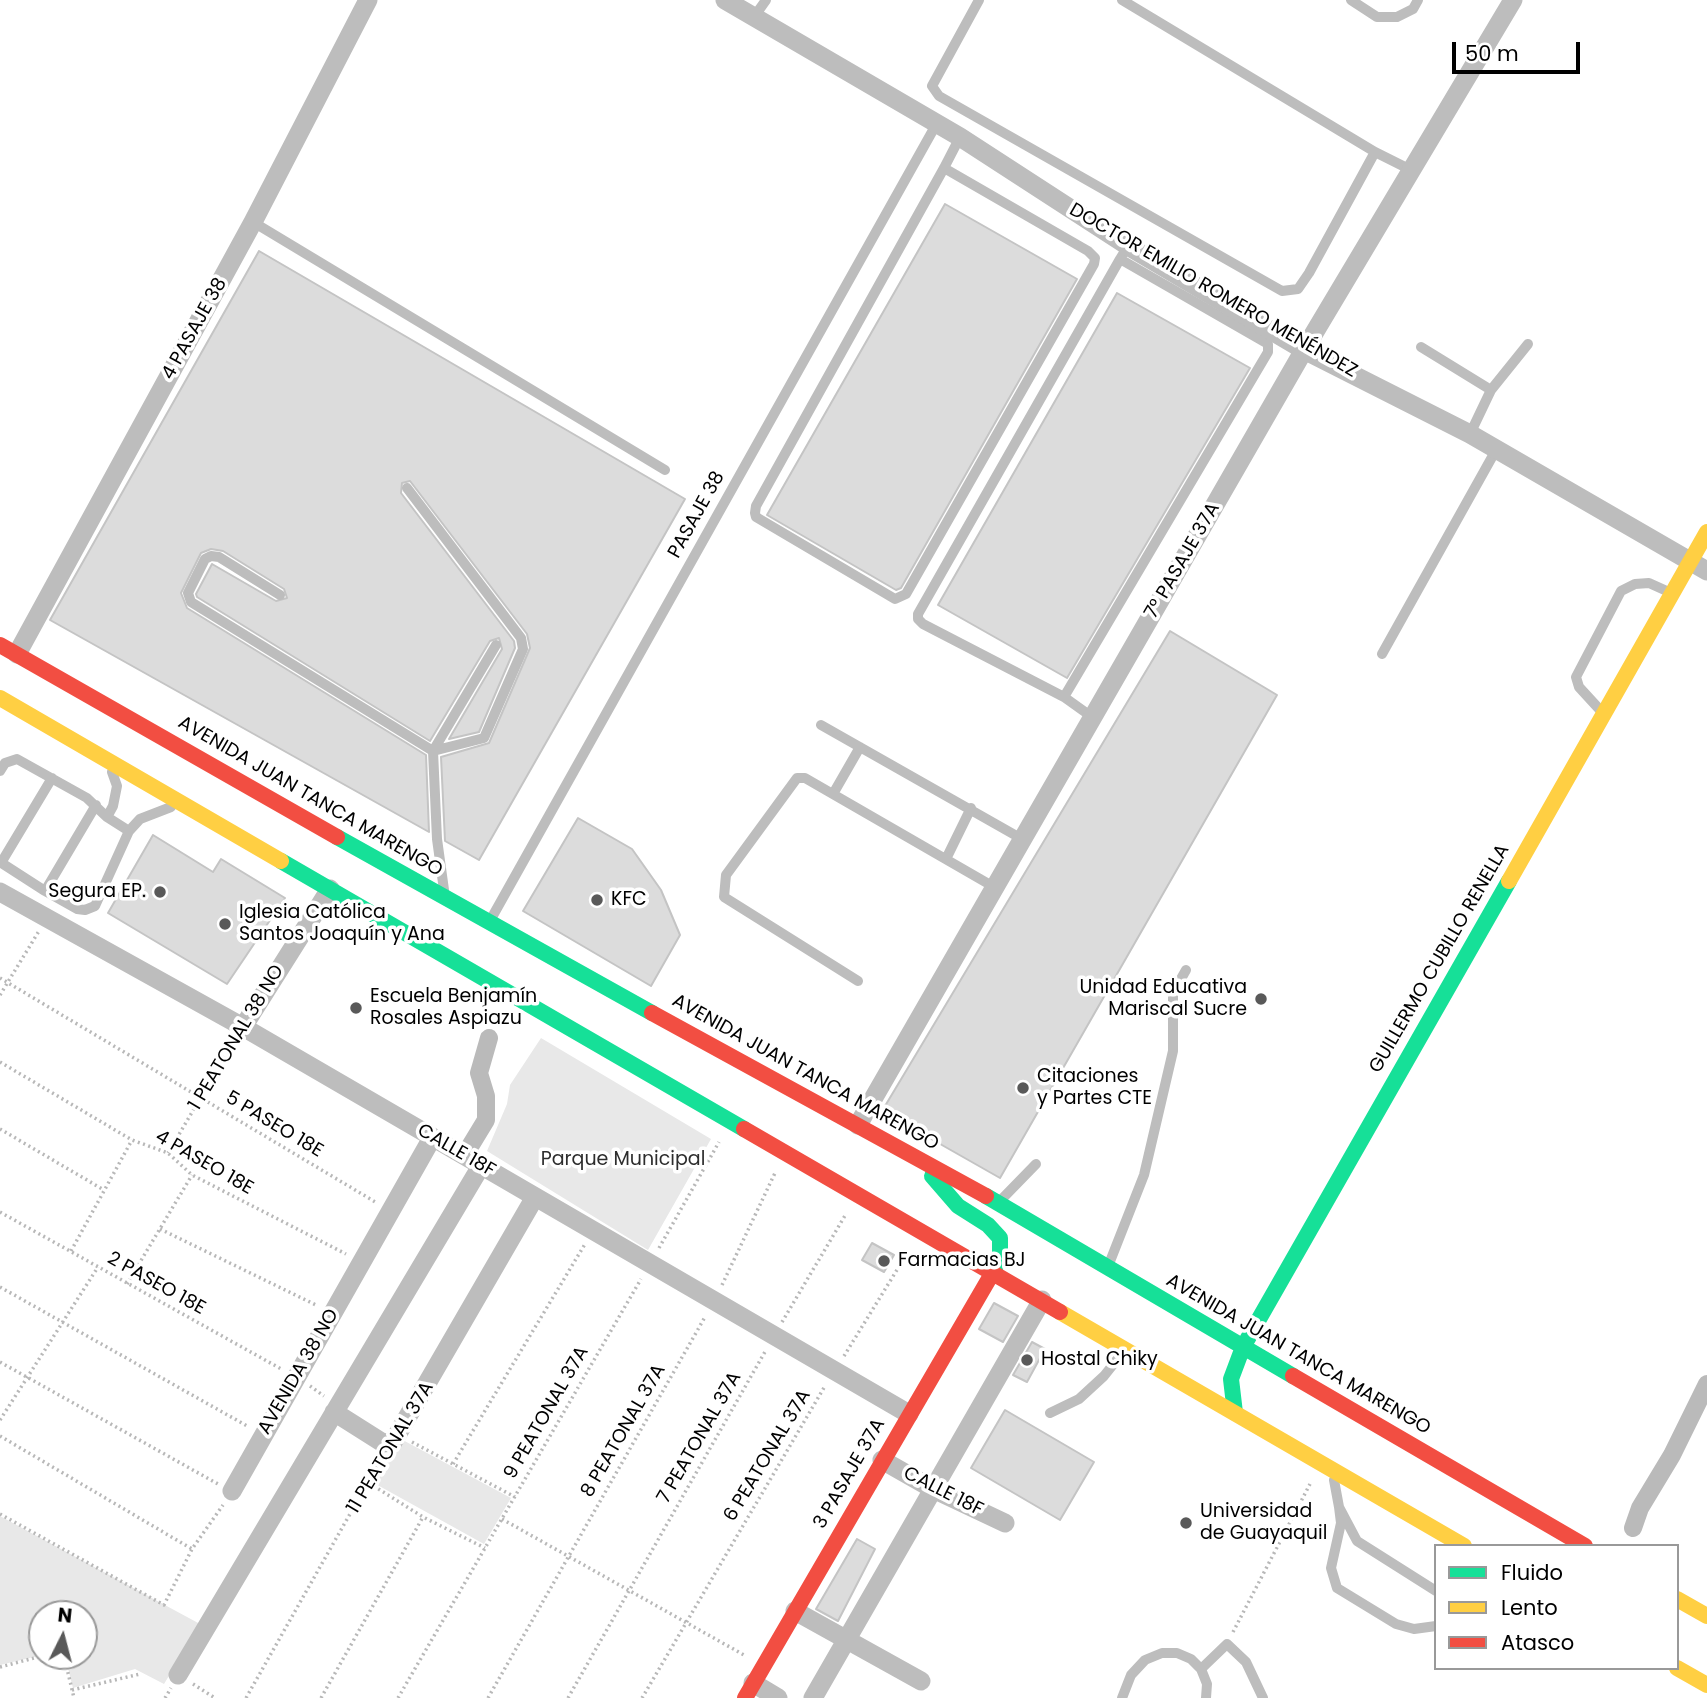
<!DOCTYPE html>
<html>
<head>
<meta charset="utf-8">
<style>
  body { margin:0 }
  #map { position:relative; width:1707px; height:1698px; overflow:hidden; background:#fff; font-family:Poppins,sans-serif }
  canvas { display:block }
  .legend { position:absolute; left:1434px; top:1544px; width:245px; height:126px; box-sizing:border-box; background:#fff; border:2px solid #999; margin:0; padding:9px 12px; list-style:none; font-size:21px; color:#000 }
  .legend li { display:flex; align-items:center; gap:14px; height:35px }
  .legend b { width:35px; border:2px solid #999 }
  .north { position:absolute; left:28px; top:1600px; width:70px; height:70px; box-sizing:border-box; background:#fff; border:2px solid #999; border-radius:50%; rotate:6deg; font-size:19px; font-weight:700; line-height:28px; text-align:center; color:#000 }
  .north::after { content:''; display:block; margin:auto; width:24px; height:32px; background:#595959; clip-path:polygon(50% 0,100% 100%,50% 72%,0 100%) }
  .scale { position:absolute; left:1452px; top:42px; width:128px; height:32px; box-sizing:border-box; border:4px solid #000; border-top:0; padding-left:9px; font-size:21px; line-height:24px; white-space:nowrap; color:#000; -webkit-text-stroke:5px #fff; paint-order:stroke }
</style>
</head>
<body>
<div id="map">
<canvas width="1707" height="1698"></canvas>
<ul class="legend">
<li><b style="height:9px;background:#16e098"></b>Fluido</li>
<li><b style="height:9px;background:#ffcf43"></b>Lento</li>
<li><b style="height:9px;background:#f24e42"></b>Atasco</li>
</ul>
<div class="north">N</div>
<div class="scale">50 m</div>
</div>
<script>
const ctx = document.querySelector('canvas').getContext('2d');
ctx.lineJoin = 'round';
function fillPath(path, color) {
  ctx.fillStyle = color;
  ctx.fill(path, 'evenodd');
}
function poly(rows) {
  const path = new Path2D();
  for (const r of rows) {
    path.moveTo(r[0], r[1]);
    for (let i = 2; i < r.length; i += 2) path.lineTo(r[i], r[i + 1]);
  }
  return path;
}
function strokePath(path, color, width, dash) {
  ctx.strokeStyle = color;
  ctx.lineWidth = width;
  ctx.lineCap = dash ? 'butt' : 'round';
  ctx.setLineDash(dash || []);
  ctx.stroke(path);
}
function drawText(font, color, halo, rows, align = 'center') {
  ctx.font = font + ' Poppins,sans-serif';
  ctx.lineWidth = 7;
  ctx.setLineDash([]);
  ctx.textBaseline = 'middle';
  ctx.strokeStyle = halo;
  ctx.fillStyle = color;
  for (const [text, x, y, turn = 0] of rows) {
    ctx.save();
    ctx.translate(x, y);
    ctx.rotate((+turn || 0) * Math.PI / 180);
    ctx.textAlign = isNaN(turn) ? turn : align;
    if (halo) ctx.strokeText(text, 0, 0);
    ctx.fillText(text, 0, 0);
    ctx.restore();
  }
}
const green = poly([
  [541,1038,711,1139,648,1250,487,1151,507,1104,510,1085],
  [399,1438,511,1498,484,1544,372,1482],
  [0,1516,200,1624,164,1684,135,1669,73,1688,65,1656,84,1656,84,1614,42,1614,42,1655,0,1665]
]);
const canal = poly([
  [469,1148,486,1120,486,1096,479,1073,489,1038],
  [1633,1528,1640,1508,1672,1455,1707,1384]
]);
const building = poly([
  [945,204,1077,279,901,588,896,590,767,515,945,204],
  [259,251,685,499,479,860,445,841,441,757,489,743,530,648,527,634,410,481,402,483,401,493,514,641,515,648,479,732,449,739,502,649,499,638,490,641,430,741,197,597,196,594,212,564,276,601,287,598,284,589,223,551,211,549,201,553,181,593,187,608,426,755,429,832,50,620,259,251],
  [1117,293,1250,368,1067,678,938,605,1117,293],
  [1170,631,1277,695,1000,1178,882,1111,1170,631],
  [578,818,632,849,661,890,680,935,651,986,523,911,578,818],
  [153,835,213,872,221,859,285,898,227,984,108,913,153,835],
  [872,1243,894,1255,884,1272,862,1260,872,1243],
  [994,1303,1018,1316,1003,1342,979,1329,994,1303],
  [1032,1342,1045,1349,1027,1382,1013,1375,1032,1342],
  [1005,1410,1094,1462,1060,1520,971,1468,1005,1410],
  [857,1539,875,1549,838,1621,816,1609,857,1539]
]);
const path = poly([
  [0,978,377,1203],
  [0,995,39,931],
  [0,1062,132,1140,168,1153,192,1175,346,1254],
  [0,1129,104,1190],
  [168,1153,234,1041],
  [0,1212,283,1370],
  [160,1229,318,1306],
  [659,1248,719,1142],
  [71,1251,132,1140],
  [127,1284,192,1175],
  [722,1285,775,1173],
  [0,1287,249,1427],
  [782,1322,846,1214],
  [844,1356,908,1252],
  [0,1362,218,1484],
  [310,1386,324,1396],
  [0,1420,98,1267],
  [0,1436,192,1549],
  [412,1442,515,1497],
  [453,1464,585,1244],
  [369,1483,423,1517,485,1548],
  [0,1514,164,1605,192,1549,223,1505],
  [502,1519,744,1655],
  [1233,1632,1310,1484],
  [64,1656,74,1698],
  [0,1667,42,1656],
  [193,1684,215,1698],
  [72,1690,140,1674],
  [165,1698,171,1688],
  [246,1698,381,1459],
  [321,1698,423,1517],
  [398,1698,641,1279],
  [488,1698,705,1317],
  [568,1698,766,1350],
  [642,1698,825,1386]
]);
const lane = poly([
  [979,0,932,86,939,96,1282,291,1298,289,1309,273,1375,152],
  [1122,0,1375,152,1411,170],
  [1351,0,1377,17,1397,17,1413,9,1418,0],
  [754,17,766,0],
  [944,168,1088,251,1095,258,1094,264,906,594,895,599,756,517,755,513,756,506,944,168,960,137],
  [253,222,665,470],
  [1120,259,1268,344,1268,352,1064,697,923,624,918,619,918,614,1120,259,1128,246],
  [1421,347,1491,390],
  [1470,434,1491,390,1528,344],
  [407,488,521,638,523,649,484,738,433,751,496,645],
  [280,595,219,557,211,556,205,559,188,593,191,602,433,751,437,839,444,890],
  [1382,654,1496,450],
  [1064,697,1092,717],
  [1601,711,1579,687,1576,677,1621,591,1635,584,1649,583,1669,592],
  [821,725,1022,839],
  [0,771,5,763,17,759,87,798,107,817,129,831],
  [833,794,860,747],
  [107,817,113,806,117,786,112,772],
  [946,859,971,808],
  [0,862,45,891,77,909,85,910,95,906,129,831,140,819,171,807],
  [1,863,52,778],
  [45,891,96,805],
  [491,919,937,123],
  [858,981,724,897,726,875,797,778,805,778,994,887],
  [1000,1201,1036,1164],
  [1109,1264,1144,1175,1173,1051,1173,993,1186,970],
  [1050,1413,1079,1399,1104,1376,1123,1352],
  [1334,1480,1339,1507,1357,1541,1436,1591],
  [1339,1507,1341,1523,1331,1568,1337,1588,1396,1624,1414,1629,1436,1626],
  [1201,1669,1227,1644,1246,1662,1263,1698],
  [1122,1698,1131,1675,1145,1660,1162,1653,1177,1653,1191,1659,1201,1669,1207,1684,1206,1698]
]);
const street = poly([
  [725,0,960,137,1128,246,1304,350,1470,434,1707,571],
  [17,654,253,222,368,0],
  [0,892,243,1027,909,1414],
  [243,1027,330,889],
  [858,1125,1304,350,1513,0],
  [334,1412,383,1443,393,1442,535,1197],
  [882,1460,933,1489,1005,1523],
  [232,1491,432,1138],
  [795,1611,921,1681],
  [178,1675,481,1166],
  [753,1683,778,1698],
  [813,1698,1042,1300]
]);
const fast = poly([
  [337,837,652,1013],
  [281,861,744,1129],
  [932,1176,958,1206,988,1225,1000,1238,1000,1257,993,1272],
  [986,1196,1293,1376],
  [1235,1413,1231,1379,1243,1347,1509,881]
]);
const slow = poly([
  [0,698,281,861],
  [1509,881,1707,532],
  [1060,1312,1464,1546],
  [1677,1599,1707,1616],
  [1677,1668,1707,1685]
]);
const jam = poly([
  [0,645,337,837],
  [652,1013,986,1196],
  [744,1129,1060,1312],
  [1293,1376,1585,1546],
  [745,1698,993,1272]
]);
const markers = [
  [160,892,7,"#595959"],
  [597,900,7,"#595959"],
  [225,924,7,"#595959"],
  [1261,999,7,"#595959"],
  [356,1008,7,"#595959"],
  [1023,1088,7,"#595959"],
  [884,1261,7,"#595959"],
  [1027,1360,7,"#595959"],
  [1186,1523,7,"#595959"]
];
const streetNames = [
  ["DOCTOR EMILIO ROMERO MENÉNDEZ",1213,291,30],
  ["4 PASAJE 38",195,329,-61],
  ["PASAJE 38",697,515,-61],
  ["7° PASAJE 37A",1183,561,-60],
  ["AVENIDA JUAN TANCA MARENGO",310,797,30],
  ["GUILLERMO CUBILLO RENELLA",1440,959,-60],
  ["1 PEATONAL 38 NO",237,1038,-59],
  ["AVENIDA JUAN TANCA MARENGO",805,1073,29],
  ["5 PASEO 18E",274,1125,31],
  ["CALLE 18F",456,1151,30],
  ["4 PASEO 18E",204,1163,30],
  ["2 PASEO 18E",156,1284,29],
  ["AVENIDA JUAN TANCA MARENGO",1298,1355,30],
  ["AVENIDA 38 NO",299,1372,-60],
  ["9 PEATONAL 37A",547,1413,-60],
  ["8 PEATONAL 37A",624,1431,-60],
  ["7 PEATONAL 37A",700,1438,-60],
  ["11 PEATONAL 37A",391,1448,-59],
  ["6 PEATONAL 37A",768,1456,-59],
  ["3 PASAJE 37A",850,1474,-60],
  ["CALLE 18F",943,1492,27]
];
const poiNames = [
  ["Segura EP.",146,892,"right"],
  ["KFC",611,900],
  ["Iglesia Católica",239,913],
  ["Santos Joaquín y Ana",239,935],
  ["Unidad Educativa",1247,988,"right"],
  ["Mariscal Sucre",1247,1010,"right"],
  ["Escuela Benjamín",370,997],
  ["Rosales Aspiazu",370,1019],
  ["Citaciones",1037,1077],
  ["y Partes CTE",1037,1099],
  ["Farmacias BJ",898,1261],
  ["Hostal Chiky",1041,1360],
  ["Universidad",1200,1512],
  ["de Guayaquil",1200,1534]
];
const parkNames = [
  ["Parque Municipal",623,1160]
];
fillPath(green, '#e8e8e8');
strokePath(canal, '#bababa', 18);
fillPath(building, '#dcdcdc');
strokePath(building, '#c4c4c4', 2);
strokePath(path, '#b8b8b8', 3.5, [2, 3.5]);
strokePath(lane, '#bdbdbd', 10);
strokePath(street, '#bdbdbd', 19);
strokePath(fast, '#16e098', 16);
strokePath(slow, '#ffcf43', 16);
strokePath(jam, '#f24e42', 16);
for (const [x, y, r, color] of markers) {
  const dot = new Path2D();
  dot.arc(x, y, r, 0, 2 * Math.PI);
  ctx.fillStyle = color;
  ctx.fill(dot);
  strokePath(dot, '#fff', 2.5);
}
drawText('19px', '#000', '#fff', streetNames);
drawText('19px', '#000', '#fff', poiNames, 'left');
drawText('19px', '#2d2d2d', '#fff', parkNames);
</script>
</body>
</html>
